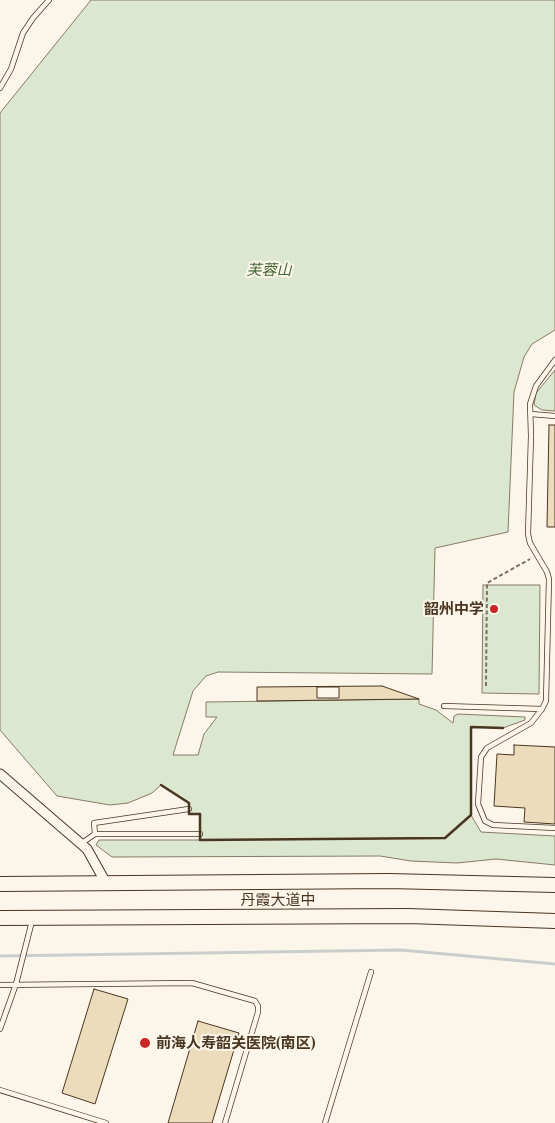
<!DOCTYPE html>
<html>
<head>
<meta charset="utf-8">
<style>
  body { margin:0 }
  canvas { display:block; background:#fbf6e9 }
</style>
</head>
<body>
<canvas width="555" height="1123"></canvas>
<script>
const ctx = document.querySelector('canvas').getContext('2d');
ctx.lineJoin = 'round';
function fillPath(path, color) {
  ctx.fillStyle = color;
  ctx.fill(path, 'evenodd');
}
function poly(rows) {
  const path = new Path2D();
  for (const r of rows) {
    path.moveTo(r[0], r[1]);
    for (let i = 2; i < r.length; i += 2) path.lineTo(r[i], r[i + 1]);
  }
  return path;
}
function strokePath(path, color, width, dash) {
  ctx.strokeStyle = color;
  ctx.lineWidth = width;
  ctx.lineCap = dash ? 'butt' : 'round';
  ctx.setLineDash(dash || []);
  ctx.stroke(path);
}
function drawText(font, color, halo, rows, align = 'center') {
  ctx.font = font + ' "Playfair Display","Noto Sans SC",serif';
  ctx.lineWidth = 4;
  ctx.setLineDash([]);
  ctx.textBaseline = 'middle';
  ctx.strokeStyle = halo;
  ctx.fillStyle = color;
  for (const [text, x, y, turn = 0] of rows) {
    ctx.save();
    ctx.translate(x, y);
    ctx.rotate((+turn || 0) * Math.PI / 180);
    ctx.textAlign = isNaN(turn) ? turn : align;
    if (halo) ctx.strokeText(text, 0, 0);
    ctx.fillText(text, 0, 0);
    ctx.restore();
  }
}
const green = poly([
  [91,0,555,0,555,330,532,344,524,357,514,392,508,532,435,548,432,674,218,672,206,676,193,691,173,755,198,755,204,734,217,717,206,717,206,702,419,699,419,704,436,710,453,723,454,716,458,714,525,717,525,720,503,728,471,727,471,815,481,832,555,836,555,865,496,859,457,863,411,861,380,856,112,857,96,845,99,840,200,840,200,814,189,814,189,803,161,785,152,793,128,803,110,805,57,796,0,730,0,113,91,0],
  [555,370,555,411,542,410,534,405,536,393,555,370],
  [483,585,540,585,539,694,482,693,483,585]
]);
const stream = poly([
  [0,956,401,950,555,964]
]);
const building = poly([
  [549,425,555,425,555,527,547,527,549,425],
  [382,686,419,699,257,701,257,687,382,686],
  [317,687,339,687,339,698,317,698,317,687],
  [514,745,555,747,555,824,524,822,525,808,494,806,497,754,514,755,514,745],
  [94,989,128,999,95,1104,62,1093,94,989],
  [198,1021,239,1033,212,1123,168,1123,198,1021]
]);
const path = poly([
  [486,686,487,583,530,559]
]);
const lane = poly([
  [0,88,11,69,23,33,33,18,49,0],
  [555,360,536,386,530,404,531,436,528,534,530,543,547,572,549,579,546,701,542,709,531,723,487,748,481,757,478,804,485,821,493,825,555,828],
  [531,414,555,416],
  [444,706,542,709],
  [95,834,94,823,189,809],
  [82,843,95,834,200,834],
  [0,985,192,983,255,1001,258,1006,258,1012,225,1123],
  [0,1029,16,984,32,921],
  [0,1090,106,1123],
  [325,1123,371,972]
]);
const street = poly([
  [0,774,87,849,106,883]
]);
const primary = poly([
  [0,884,389,881,555,885],
  [0,918,408,916,555,921]
]);
const wall = poly([
  [161,785,189,803,189,814,200,814,200,840,445,838,471,815,471,727,503,728]
]);
const markers = [
  [494,609,5,"#c62828"],
  [145,1043,6,"#c62828"]
];
const parkNames = [
  ["芙蓉山",269,270]
];
const poiNames = [
  ["韶州中学",484,609],
  ["前海人寿韶关医院(南区)",156,1043,"left"]
];
const streetNames = [
  ["丹霞大道中",278,900]
];
fillPath(green, '#dce7d0');
strokePath(green, '#887966', 1);
strokePath(stream, '#c9cecd', 3);
fillPath(building, '#ecdcbc');
strokePath(building, '#4a3520', 1);
strokePath(lane, '#4a3520', 6);
strokePath(street, '#4a3520', 11);
strokePath(primary, '#4a3520', 16);
strokePath(path, '#7f6f5c', 2, [4, 2.5]);
strokePath(lane, '#fbf6e9', 4.5);
strokePath(street, '#fbf6e9', 9);
strokePath(primary, '#fbf6e9', 14);
strokePath(wall, '#4a3520', 2.5);
for (const [x, y, r, color] of markers) {
  const dot = new Path2D();
  dot.arc(x, y, r, 0, 2 * Math.PI);
  ctx.fillStyle = color;
  ctx.fill(dot);
  strokePath(dot, '#fbf6e9', 2);
}
drawText('italic 15px', '#436837', '#fbf6e9', parkNames);
drawText('bold 15px', '#4a3520', '#fbf6e9', poiNames, 'right');
drawText('15px', '#4a3520', '#fbf6e9', streetNames);
</script>
</body>
</html>
